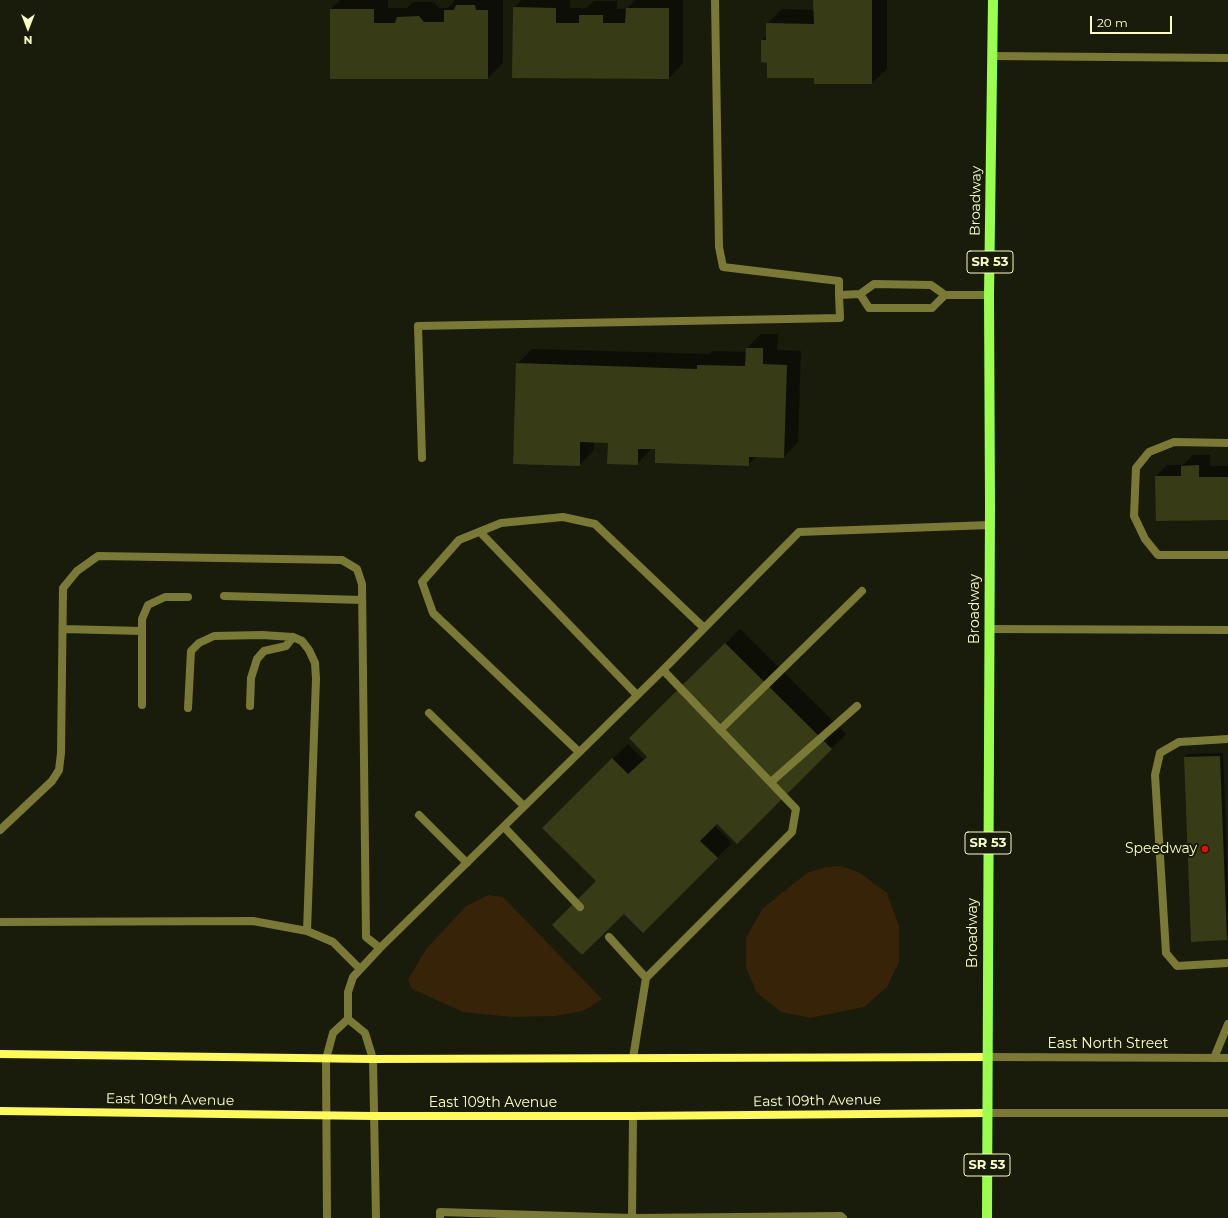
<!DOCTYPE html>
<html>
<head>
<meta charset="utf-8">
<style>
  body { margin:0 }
  #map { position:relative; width:1228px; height:1218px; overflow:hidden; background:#191b0b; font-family:Montserrat,sans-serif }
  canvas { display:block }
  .north { position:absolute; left:8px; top:8px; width:40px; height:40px; -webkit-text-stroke:3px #191b0b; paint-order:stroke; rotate:180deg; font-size:11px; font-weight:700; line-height:16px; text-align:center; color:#fbffc5 }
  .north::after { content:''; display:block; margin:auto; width:14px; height:18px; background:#fbffc5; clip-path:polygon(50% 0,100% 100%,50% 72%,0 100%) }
  .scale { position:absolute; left:1090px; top:16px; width:82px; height:18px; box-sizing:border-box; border:2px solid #fbffc5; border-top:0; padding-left:5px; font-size:12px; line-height:14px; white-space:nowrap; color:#fbffc5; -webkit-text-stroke:3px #191b0b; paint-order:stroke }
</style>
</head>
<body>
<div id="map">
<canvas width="1228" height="1218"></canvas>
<div class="north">N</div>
<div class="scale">20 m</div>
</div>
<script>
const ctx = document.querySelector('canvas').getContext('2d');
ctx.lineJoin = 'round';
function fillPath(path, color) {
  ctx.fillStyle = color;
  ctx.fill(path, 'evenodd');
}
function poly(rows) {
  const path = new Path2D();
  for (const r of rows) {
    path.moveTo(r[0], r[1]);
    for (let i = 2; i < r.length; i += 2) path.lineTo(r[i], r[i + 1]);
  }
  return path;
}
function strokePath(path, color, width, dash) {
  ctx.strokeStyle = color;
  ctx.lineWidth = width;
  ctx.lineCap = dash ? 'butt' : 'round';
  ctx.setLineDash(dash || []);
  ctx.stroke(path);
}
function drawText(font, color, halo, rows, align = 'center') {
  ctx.font = font + ' Montserrat,sans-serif';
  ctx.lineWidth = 4;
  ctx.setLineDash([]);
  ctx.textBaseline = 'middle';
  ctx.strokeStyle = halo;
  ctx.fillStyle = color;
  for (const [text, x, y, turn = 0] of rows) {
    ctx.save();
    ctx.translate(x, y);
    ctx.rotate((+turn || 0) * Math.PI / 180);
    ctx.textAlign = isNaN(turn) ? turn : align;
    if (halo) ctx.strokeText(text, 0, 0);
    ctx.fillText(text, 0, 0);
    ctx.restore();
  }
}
const water = poly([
  [841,866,860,873,887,893,899,926,899,962,887,987,864,1007,810,1018,781,1012,757,993,746,968,746,938,763,908,807,873,825,867],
  [488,895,503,897,602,999,583,1011,555,1016,512,1017,463,1012,412,989,408,980,426,949,466,906]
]);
const shadow = poly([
  [340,0,388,0,388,8,407,8,413,2,434,2,439,8,448,8,455,0,503,0,503,63,488,78,331,78,331,9],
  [521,0,570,0,570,8,586,8,594,1,617,1,617,9,627,9,635,0,683,0,683,63,669,78,514,8],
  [814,0,887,0,887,69,872,83,815,77,768,62,762,40,767,35,767,24,782,9,814,10],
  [761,334,778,334,777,350,801,351,798,442,784,457,757,456,748,465,652,448,637,464,609,442,594,442,594,450,579,465,517,364,532,349,709,354,713,351,747,352,747,348],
  [1193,455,1210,455,1210,466,1228,466,1228,519,1156,476,1167,465,1183,465],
  [740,629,846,734,737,843,717,823,714,825,732,843,643,931,598,881,544,828,628,744,644,760,648,756,630,738],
  [1223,753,1228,886,1228,938,1227,939,1185,757,1188,754]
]);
const building = poly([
  [813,0,872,0,872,84,814,84,814,78,767,78,767,63,761,62,761,40,766,40,766,23,814,24],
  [456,5,475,5,476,10,488,10,488,79,330,79,330,9,374,9,374,23,395,23,397,17,419,16,424,22,444,22,444,10,454,10],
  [513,7,556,8,556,23,579,23,579,15,603,15,603,23,625,23,626,8,669,8,669,79,512,78],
  [746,348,763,348,763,364,787,365,784,458,749,457,749,466,655,463,655,449,638,449,638,465,607,464,608,443,580,442,580,466,513,464,516,363,697,369,697,365,745,366],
  [1199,465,1199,477,1228,477,1228,520,1156,521,1155,476,1181,476,1181,466],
  [725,643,832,749,737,844,717,824,700,841,718,858,643,933,624,914,582,955,552,925,596,881,542,828,612,758,628,774,647,757,629,738],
  [1220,756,1227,940,1191,942,1184,757]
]);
const service = poly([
  [715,0,719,247,723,267,839,281,839,295],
  [992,56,1228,58],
  [860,294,869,308,932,308,945,295],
  [1228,443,1174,442,1149,452,1136,468,1134,516,1145,539,1158,555,1228,555],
  [422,458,418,326,840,318,839,295,860,294,874,284,931,285,945,295,989,295],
  [480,532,636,694],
  [224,596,362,600],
  [63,629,142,631],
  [989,629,1228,630],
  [142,705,142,619,148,605,165,597,188,597],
  [250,706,251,678,257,659,264,651,286,646,293,637],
  [188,708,191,651,199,643,214,636,262,635,293,637,302,641,309,650,315,663,316,679,307,931],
  [429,713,524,806],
  [720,730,862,591],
  [1228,739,1179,742,1160,753,1155,775,1166,953,1177,966,1228,963],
  [579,752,433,613,422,582,459,540,501,523,563,517,595,524,703,627],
  [771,782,857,706],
  [419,815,467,863],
  [504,827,580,907],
  [0,830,52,781,59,770,61,753,63,588,77,571,98,556,342,560,357,569,362,584,366,937,380,948],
  [0,922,253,921,307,931,333,942,360,969],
  [609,937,646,978],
  [633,1058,646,978,792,832,796,809,663,670],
  [1214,1058,1228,1024],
  [327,1218,326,1059,333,1033,348,1019],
  [376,1218,373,1059,365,1033,348,1019,348,992,353,977,380,948,663,670,799,532,990,525],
  [440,1218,440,1212,631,1218],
  [632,1218,633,1116],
  [634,1218,841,1216,843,1218]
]);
const tertiary = poly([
  [987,1057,1228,1058],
  [987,1113,1228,1113]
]);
const secondary = poly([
  [0,1054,373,1059,987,1057],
  [0,1111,373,1116,633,1116,987,1113]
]);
const primary = poly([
  [987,1218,990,507,989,295,993,0]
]);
const markers = [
  [1205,849,4,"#ef0b01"]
];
const shields = [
  [990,262,46],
  [988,843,46],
  [987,1165,46]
];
const shieldNames = [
  ["SR 53",990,262],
  ["SR 53",988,843],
  ["SR 53",987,1165]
];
const streetNames = [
  ["Broadway",976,201,-89],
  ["Broadway",975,609,-90],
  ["Broadway",973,933,-90],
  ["East North Street",1108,1044],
  ["East 109th Avenue",170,1100,1],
  ["East 109th Avenue",817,1101,-1],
  ["East 109th Avenue",493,1103]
];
const poiNames = [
  ["Speedway",1197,849]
];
fillPath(water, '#372308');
fillPath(shadow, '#0007');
fillPath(building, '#373c17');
strokePath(service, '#7a7936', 8);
strokePath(tertiary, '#7a7936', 8);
strokePath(secondary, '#fff95c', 8);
strokePath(primary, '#99ff4c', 10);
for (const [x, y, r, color] of markers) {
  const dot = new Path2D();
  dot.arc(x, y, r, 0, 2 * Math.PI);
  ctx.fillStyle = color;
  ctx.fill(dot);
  strokePath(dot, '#191b0b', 1.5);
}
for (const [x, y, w] of shields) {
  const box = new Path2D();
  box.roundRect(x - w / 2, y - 11, w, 22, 3);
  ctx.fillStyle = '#191b0b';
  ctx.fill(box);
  strokePath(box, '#fbffc5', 1);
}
drawText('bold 13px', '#fbffc5', null, shieldNames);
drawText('14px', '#fbffc5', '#191b0b', streetNames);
drawText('14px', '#fbffc5', '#191b0b', poiNames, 'right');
</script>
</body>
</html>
